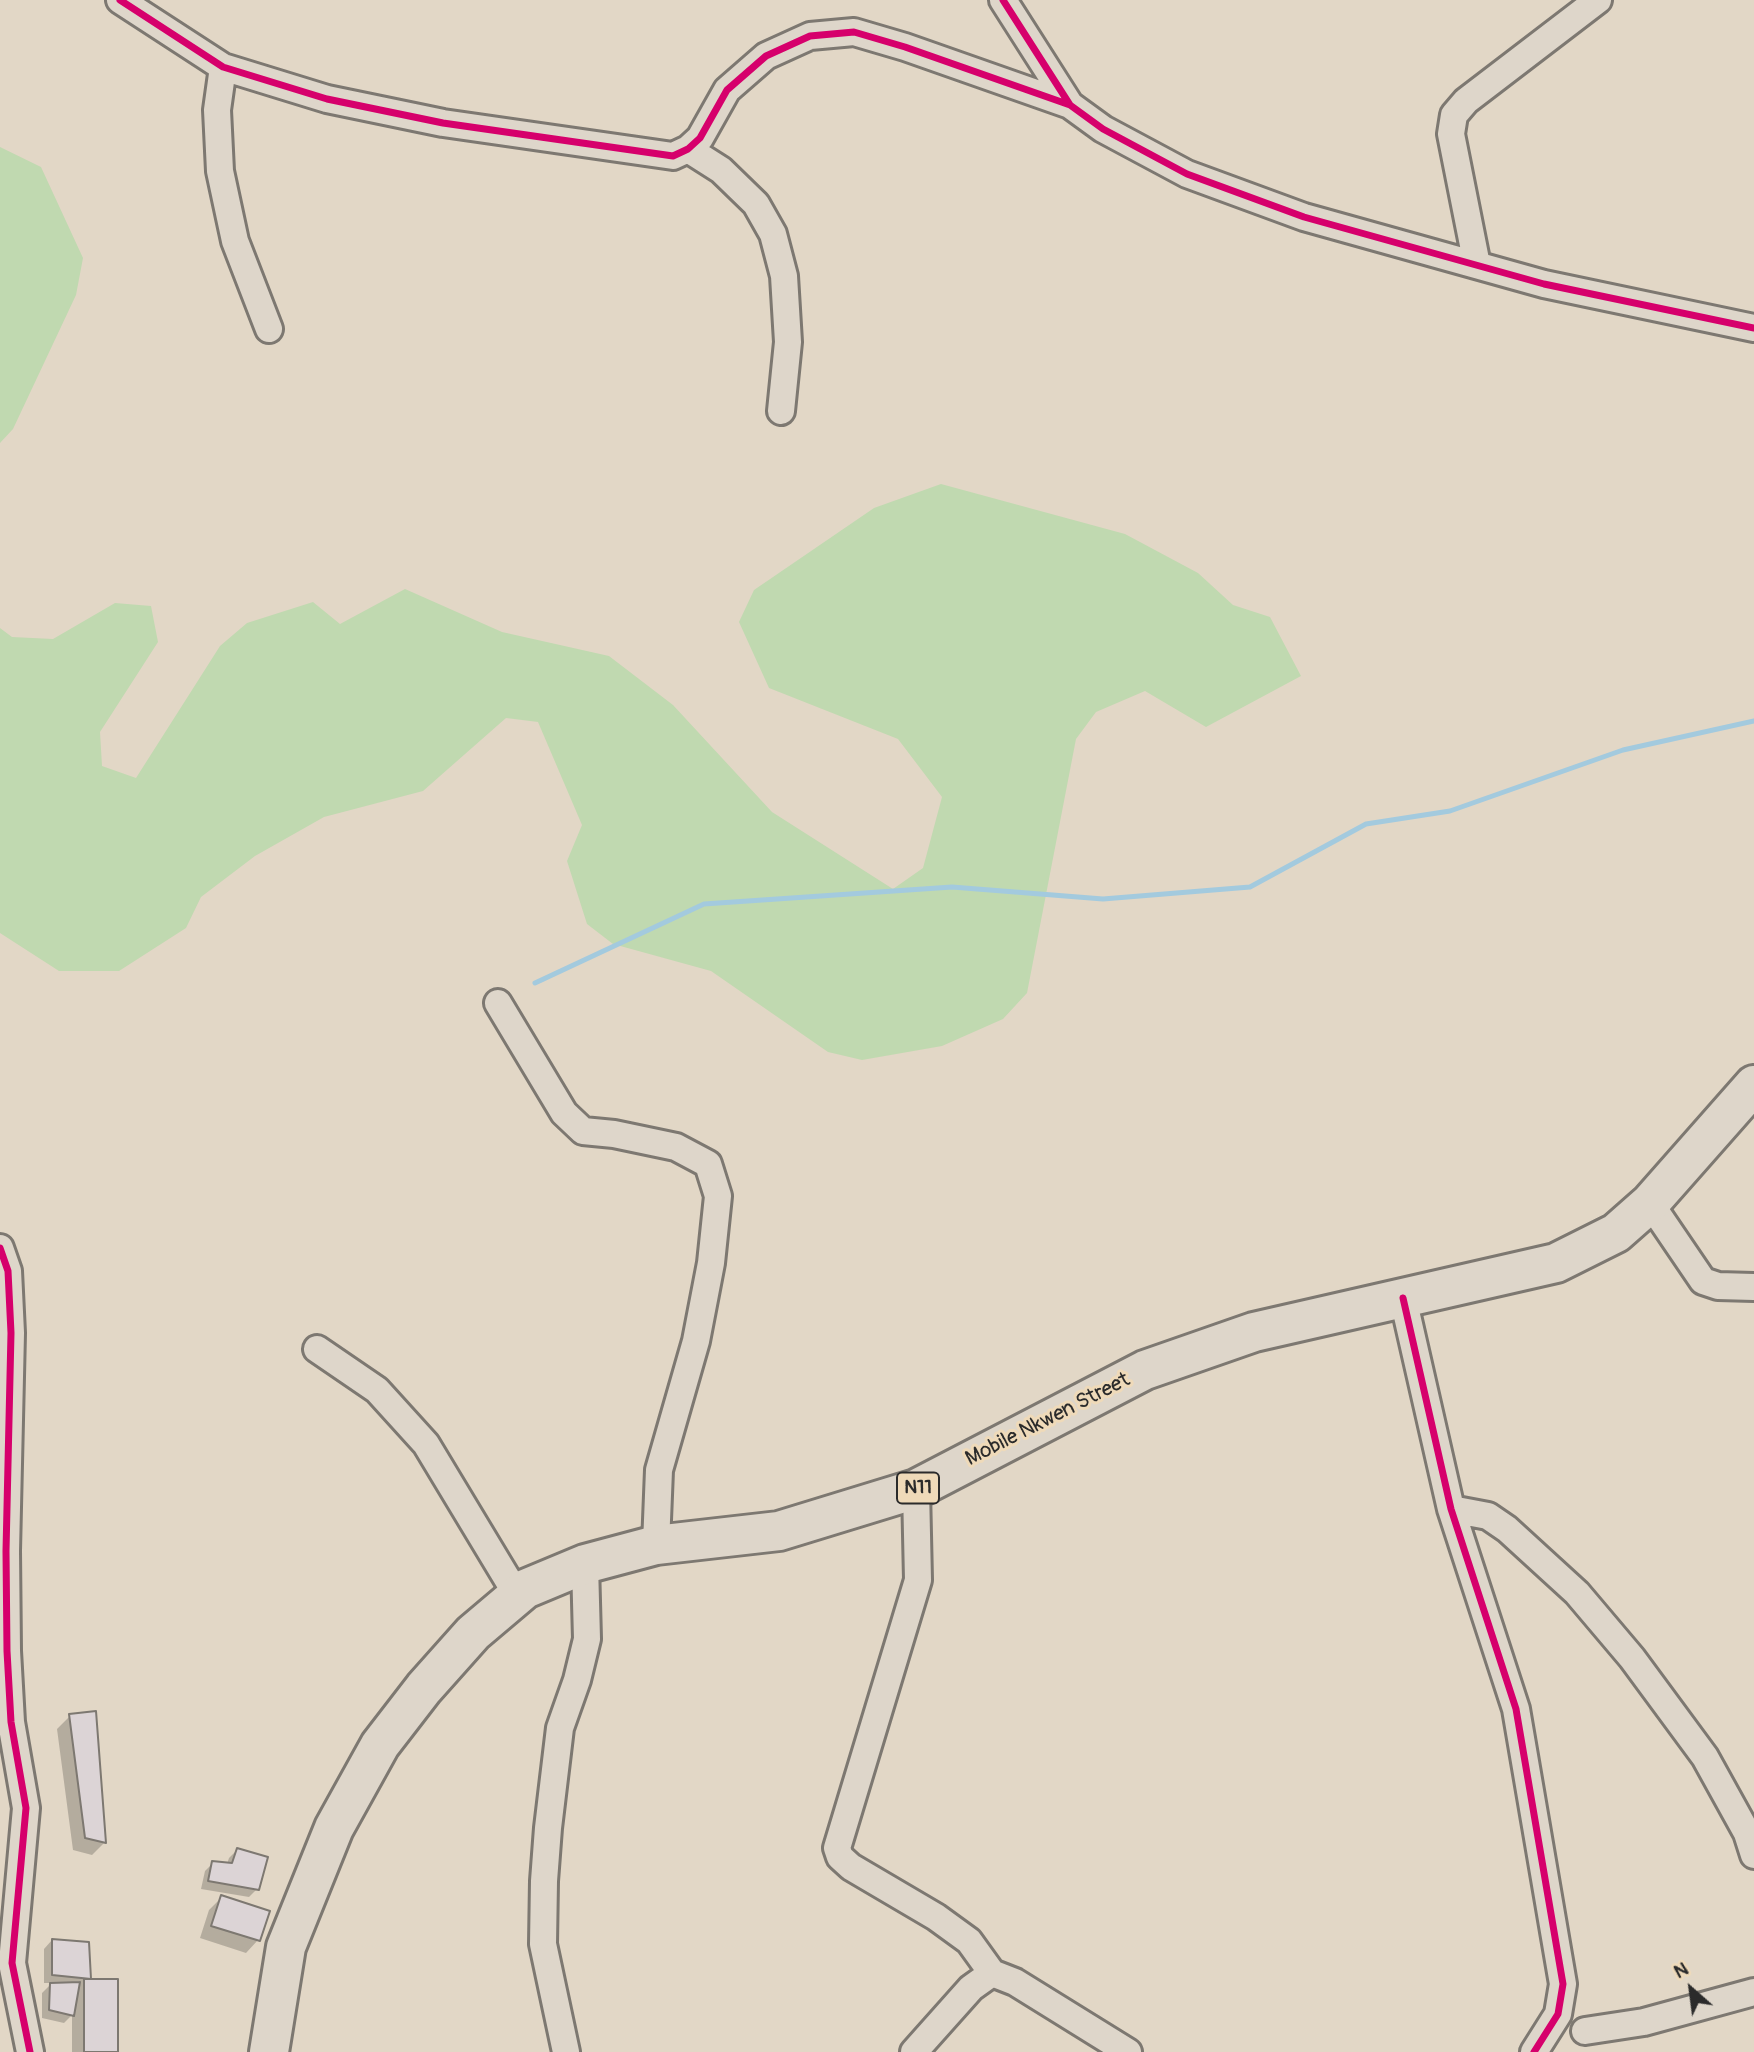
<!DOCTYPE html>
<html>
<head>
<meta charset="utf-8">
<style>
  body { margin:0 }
  #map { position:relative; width:1754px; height:2052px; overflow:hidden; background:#e2d7c6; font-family:Pangolin,sans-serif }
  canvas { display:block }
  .north { position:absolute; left:1656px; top:1954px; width:70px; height:70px; -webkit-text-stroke:5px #efdab9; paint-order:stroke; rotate:332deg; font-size:19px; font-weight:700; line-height:28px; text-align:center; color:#2b2b2b }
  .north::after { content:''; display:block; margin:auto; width:24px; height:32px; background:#2b2b2b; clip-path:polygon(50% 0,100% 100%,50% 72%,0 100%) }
</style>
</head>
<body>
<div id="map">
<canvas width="1754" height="2052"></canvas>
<div class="north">N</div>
</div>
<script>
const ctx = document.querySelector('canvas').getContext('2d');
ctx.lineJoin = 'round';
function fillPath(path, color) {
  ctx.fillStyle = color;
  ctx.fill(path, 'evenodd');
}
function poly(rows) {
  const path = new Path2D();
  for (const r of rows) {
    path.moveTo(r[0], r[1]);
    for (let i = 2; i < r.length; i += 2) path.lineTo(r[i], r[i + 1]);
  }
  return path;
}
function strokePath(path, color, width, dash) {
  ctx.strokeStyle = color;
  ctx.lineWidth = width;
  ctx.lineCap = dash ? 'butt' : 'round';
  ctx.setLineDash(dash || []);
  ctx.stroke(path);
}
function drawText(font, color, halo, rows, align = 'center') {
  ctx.font = font + ' Pangolin,sans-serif';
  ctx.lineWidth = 6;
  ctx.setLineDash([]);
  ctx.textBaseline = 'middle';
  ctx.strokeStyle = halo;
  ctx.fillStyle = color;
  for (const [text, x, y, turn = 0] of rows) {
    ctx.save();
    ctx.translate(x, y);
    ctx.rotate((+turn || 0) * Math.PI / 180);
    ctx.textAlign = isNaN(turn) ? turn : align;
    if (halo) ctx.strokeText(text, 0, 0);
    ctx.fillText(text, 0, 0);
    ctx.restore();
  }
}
const green = poly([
  [0,147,41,167,83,258,76,295,13,429,0,443],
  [941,484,1125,534,1198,573,1233,605,1270,617,1301,676,1206,727,1145,691,1096,712,1076,739,1027,993,1003,1019,942,1046,862,1060,828,1052,711,971,613,944,587,924,567,861,582,825,538,722,506,718,423,791,324,817,255,856,201,897,186,928,119,971,59,971,0,933,0,628,12,637,53,639,115,603,151,606,158,642,100,732,102,766,136,778,220,646,247,623,313,602,340,624,405,589,502,632,609,656,673,705,772,812,893,889,923,868,942,797,898,739,769,688,739,622,754,590,874,508]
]);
const shadow = poly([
  [70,1716,104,1843,92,1855,73,1850,57,1729],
  [237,1850,257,1889,249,1897,201,1889,205,1871,213,1863,227,1864,229,1858],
  [222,1897,258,1940,246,1953,200,1938,209,1910],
  [52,1940,89,1978,87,1981,116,2052,72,2052,72,2015,64,2023,42,2018,42,1993,52,1983,44,1983,44,1949]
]);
const stream = poly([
  [535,983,704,904,952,887,1103,899,1250,887,1366,824,1450,811,1623,750,1754,721]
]);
const building = poly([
  [96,1711,106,1843,85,1838,69,1714,96,1711],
  [237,1848,268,1857,259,1890,208,1881,212,1861,232,1863,237,1848],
  [221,1895,270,1911,260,1941,211,1926,221,1895],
  [52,1939,89,1942,91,1979,52,1975,52,1939],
  [84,1979,118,1979,118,2052,84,2052,84,1979],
  [80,1982,74,2016,49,2010,50,1983,80,1982]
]);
const minor = poly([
  [120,0,223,67,327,99,443,123,673,156,688,149,700,138,727,90,766,56,810,36,854,32,905,47,1070,105],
  [1003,0,1070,105,1103,129,1187,174,1304,217,1544,284,1754,328],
  [223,67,217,110,220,171,235,241,269,329],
  [688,149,721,170,756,204,773,234,784,276,788,342,781,411],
  [1477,265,1451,134,1454,115,1466,101,1598,0],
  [498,1003,564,1113,583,1131,614,1134,676,1147,708,1164,718,1196,711,1263,696,1341,659,1470,656,1545],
  [1650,1203,1703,1281,1718,1286,1754,1287],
  [0,1248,8,1271,11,1333,6,1551,7,1651,11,1722,26,1808,12,1963,30,2052],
  [1403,1298,1451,1509,1516,1709,1563,1984,1558,2014,1534,2052],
  [317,1349,377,1390,426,1444,511,1585,525,1589],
  [916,1489,918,1580,837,1848,840,1857,851,1867,936,1917,969,1941,992,1973],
  [1451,1509,1488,1516,1507,1529,1577,1593,1632,1658,1705,1757,1747,1833,1754,1855],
  [1585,2031,1644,2022,1754,1992],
  [566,2052,543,1944,544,1881,548,1828,560,1728,577,1680,587,1639,585,1564],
  [914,2052,971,1988,992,1973,1015,1982,1128,2052]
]);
const highway = poly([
  [269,2052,286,1947,334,1828,380,1745,424,1688,473,1633,525,1589,585,1564,656,1545,779,1531,916,1489,1145,1370,1254,1332,1556,1263,1616,1233,1650,1203,1754,1085]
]);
const cycleway = poly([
  [120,0,223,67,327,99,443,123,673,156,688,149,700,138,727,90,766,56,810,36,854,32,905,47,1070,105],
  [1003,0,1070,105,1103,129,1187,174,1304,217,1544,284,1754,328],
  [0,1248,8,1271,11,1333,6,1551,7,1651,11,1722,26,1808,12,1963,30,2052],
  [1403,1298,1451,1509,1516,1709,1563,1984,1558,2014,1534,2052]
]);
const shields = [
  [918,1488,42]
];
const shieldNames = [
  ["N11",918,1488]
];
const streetNames = [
  ["Mobile Nkwen Street",1048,1420,-27]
];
fillPath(green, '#c0d9b0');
fillPath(shadow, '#0003');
strokePath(stream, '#a3cade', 5);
fillPath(building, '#dcd4d6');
strokePath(building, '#7d7871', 2);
strokePath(minor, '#7d7871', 32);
strokePath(highway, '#7d7871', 44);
strokePath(minor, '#ded6ca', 26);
strokePath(highway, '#ded6ca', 38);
strokePath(cycleway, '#d6006c', 7);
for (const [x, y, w] of shields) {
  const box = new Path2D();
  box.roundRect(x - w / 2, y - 15.5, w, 31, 5);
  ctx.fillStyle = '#efdab9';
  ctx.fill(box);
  strokePath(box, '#2b2b2b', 2);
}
drawText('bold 19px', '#2b2b2b', null, shieldNames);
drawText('21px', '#2b2b2b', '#efdab9', streetNames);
</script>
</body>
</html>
